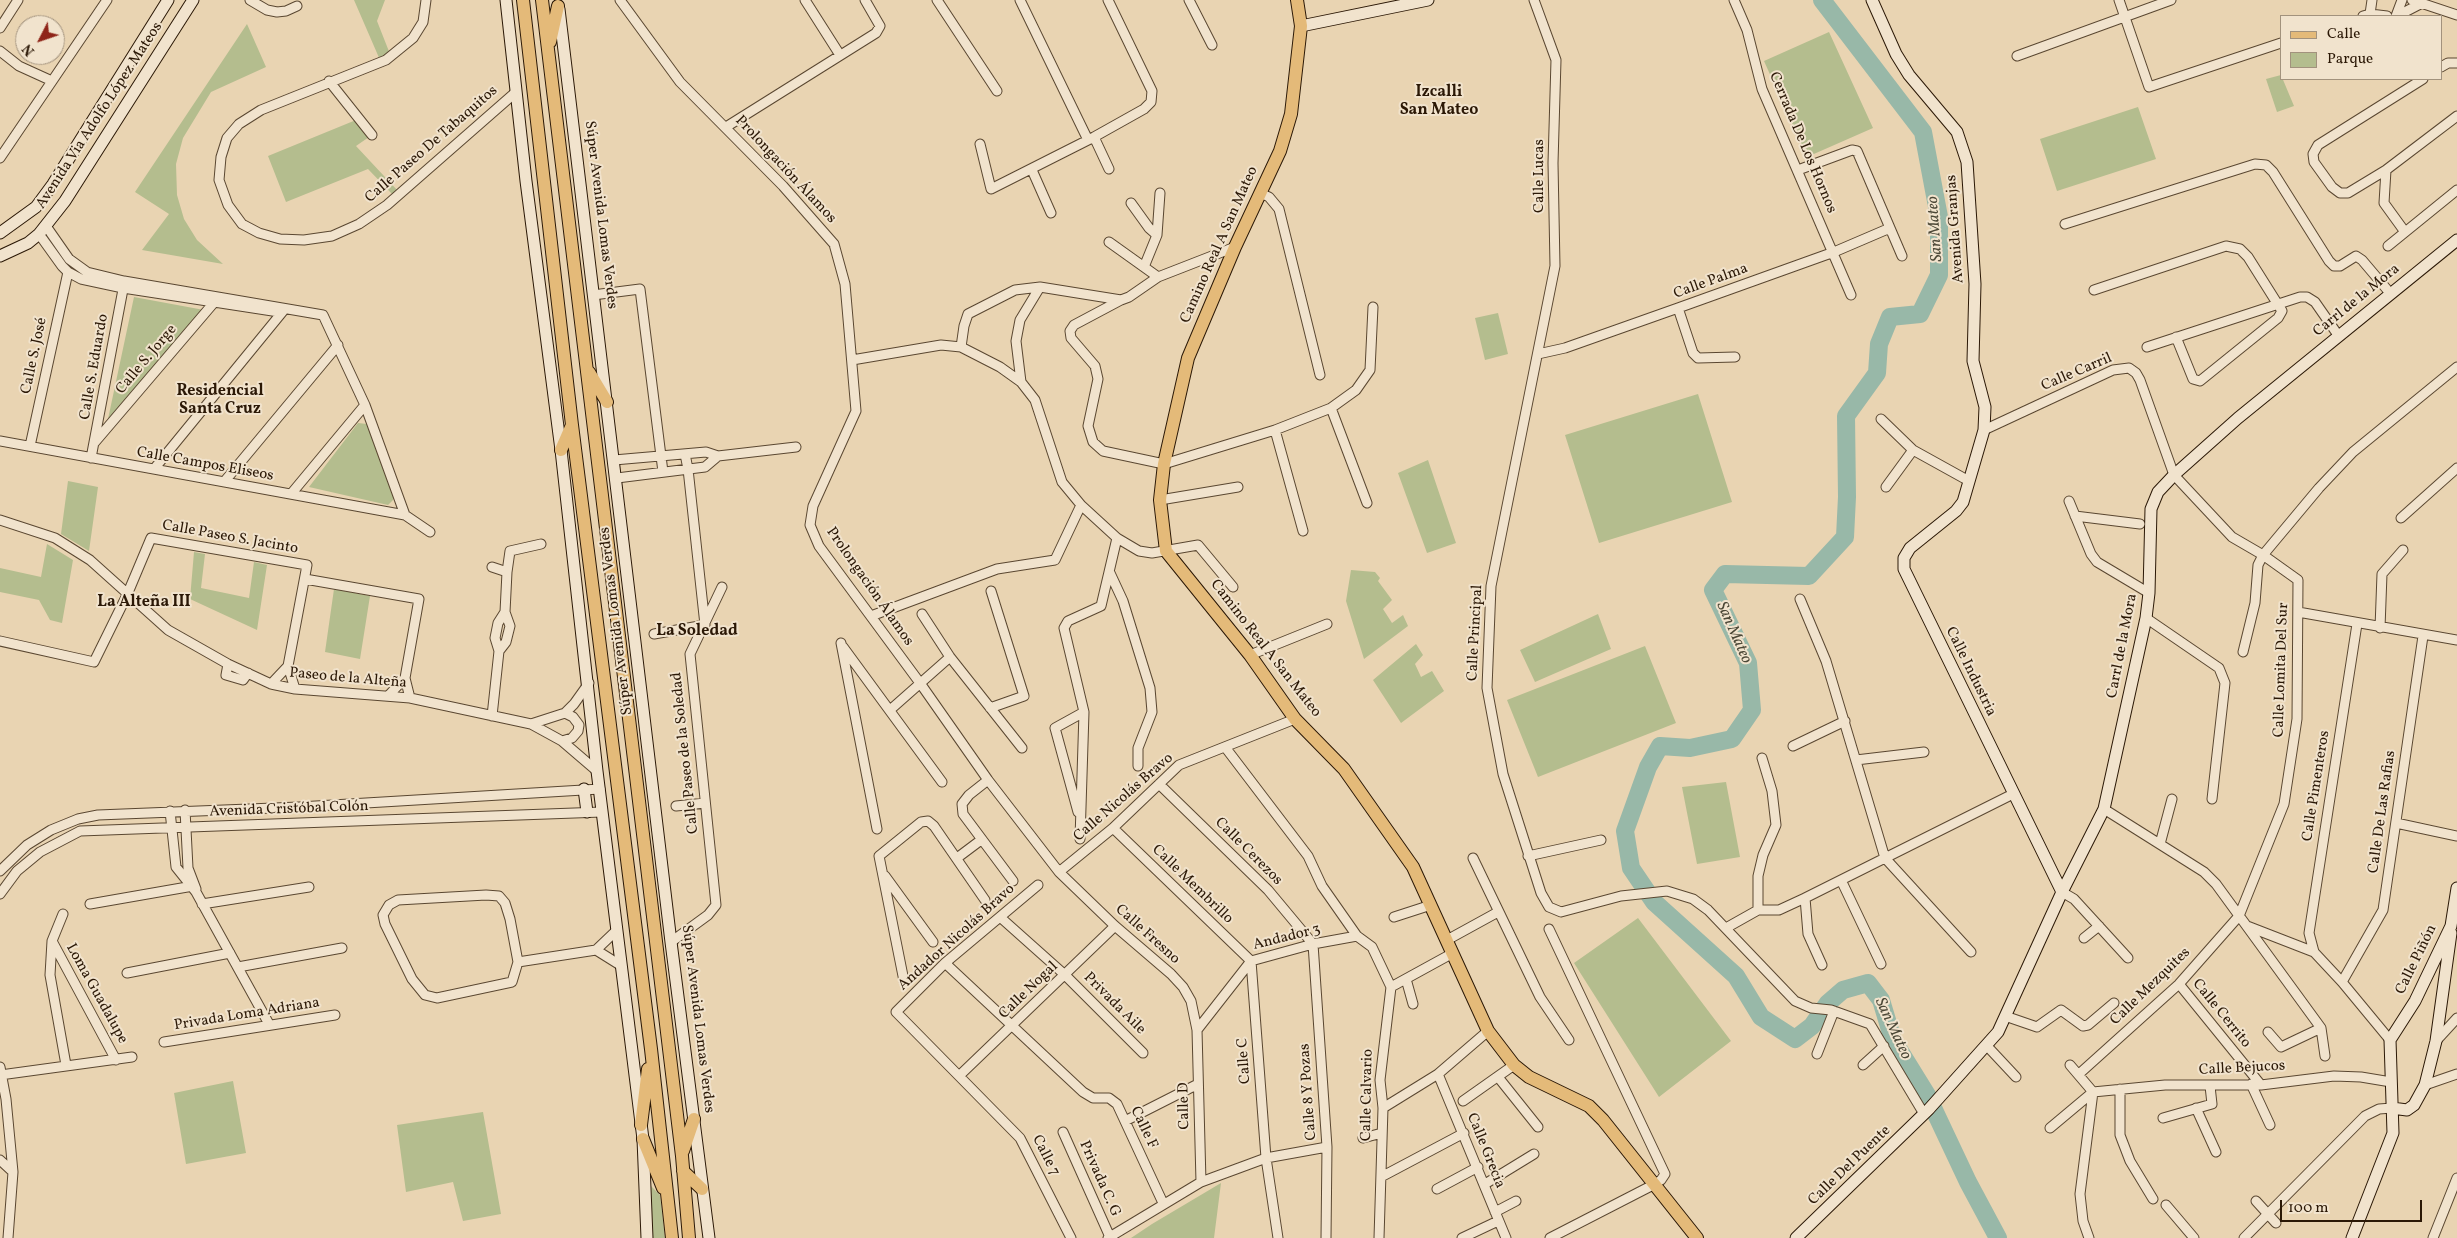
<!DOCTYPE html>
<html>
<head>
<meta charset="utf-8">
<style>
  body { margin:0 }
  #map { position:relative; width:2457px; height:1238px; overflow:hidden; background:#e9d4b2; font-family:Vollkorn,serif }
  canvas { display:block }
  .legend { position:absolute; left:2280px; top:15px; width:162px; height:65px; box-sizing:border-box; background:#f1e3cd; border:1px solid #a2927d; margin:0; padding:6px 9px; list-style:none; font-size:15px; color:#2b1806 }
  .legend li { display:flex; align-items:center; gap:10px; height:25px }
  .legend b { width:25px; border:1px solid #a2927d }
  .north { position:absolute; left:15px; top:15px; width:50px; height:50px; box-sizing:border-box; background:#f1e3cd; border:1px solid #a2927d; border-radius:50%; rotate:229deg; font-size:14px; font-weight:700; line-height:20px; text-align:center; color:#2b1806 }
  .north::after { content:''; display:block; margin:auto; width:18px; height:22px; background:#8f2418; clip-path:polygon(50% 0,100% 100%,50% 72%,0 100%) }
  .scale { position:absolute; left:2280px; top:1200px; width:142px; height:22px; box-sizing:border-box; border:2px solid #2b1806; border-top:0; padding-left:6px; font-size:15px; line-height:18px; white-space:nowrap; color:#2b1806; -webkit-text-stroke:4px #f1e3cd; paint-order:stroke }
</style>
</head>
<body>
<div id="map">
<canvas width="2457" height="1238"></canvas>
<ul class="legend">
<li><b style="height:6px;background:#e4ba79"></b>Calle</li>
<li><b style="height:14px;background:#b4bd8e"></b>Parque</li>
</ul>
<div class="north">N</div>
<div class="scale">100 m</div>
</div>
<script>
const ctx = document.querySelector('canvas').getContext('2d');
ctx.lineJoin = 'round';
function fillPath(path, color) {
  ctx.fillStyle = color;
  ctx.fill(path, 'evenodd');
}
function poly(rows) {
  const path = new Path2D();
  for (const r of rows) {
    path.moveTo(r[0], r[1]);
    for (let i = 2; i < r.length; i += 2) path.lineTo(r[i], r[i + 1]);
  }
  return path;
}
function strokePath(path, color, width, dash) {
  ctx.strokeStyle = color;
  ctx.lineWidth = width;
  ctx.lineCap = dash ? 'butt' : 'round';
  ctx.setLineDash(dash || []);
  ctx.stroke(path);
}
function drawText(font, color, halo, rows, align = 'center') {
  ctx.font = font + ' Vollkorn,serif';
  ctx.lineWidth = 4;
  ctx.setLineDash([]);
  ctx.textBaseline = 'middle';
  ctx.strokeStyle = halo;
  ctx.fillStyle = color;
  for (const [text, x, y, turn = 0] of rows) {
    ctx.save();
    ctx.translate(x, y);
    ctx.rotate((+turn || 0) * Math.PI / 180);
    ctx.textAlign = isNaN(turn) ? turn : align;
    if (halo) ctx.strokeText(text, 0, 0);
    ctx.fillText(text, 0, 0);
    ctx.restore();
  }
}
const green = poly([
  [354,0,385,0,377,21,390,54,380,60],
  [247,24,266,67,211,92,183,138,176,164,177,195,184,219,197,240,223,264,142,250,169,214,135,192],
  [1829,32,1873,128,1807,157,1764,61],
  [2281,75,2294,106,2277,112,2266,79],
  [2138,107,2156,159,2057,191,2040,139],
  [356,120,369,137,356,146,398,191,393,195,368,169,286,202,268,156],
  [134,297,204,310,108,419],
  [1498,313,1508,354,1485,360,1475,318],
  [1698,394,1732,502,1599,543,1565,435],
  [358,423,367,424,376,443,393,494,393,500,388,505,309,487],
  [1428,460,1456,543,1427,553,1398,473],
  [68,481,98,487,89,551,61,534],
  [47,544,73,560,62,623,50,620,39,600,0,592,0,568,41,577],
  [194,552,205,554,201,588,249,598,254,562,267,565,257,630,190,599],
  [1351,570,1375,572,1380,578,1378,581,1392,600,1383,609,1392,623,1403,615,1408,626,1364,659,1346,601],
  [334,589,370,596,360,659,325,652],
  [1598,614,1611,649,1535,682,1520,650],
  [1416,644,1423,655,1415,664,1421,677,1432,671,1444,691,1401,723,1373,680],
  [1645,646,1676,723,1538,777,1507,700],
  [1726,782,1740,857,1697,864,1682,787],
  [1638,918,1731,1041,1659,1097,1574,963],
  [233,1081,246,1153,186,1164,174,1093],
  [483,1112,501,1214,463,1221,453,1182,406,1192,397,1125],
  [1221,1183,1214,1238,1131,1238,1152,1224],
  [651,1186,660,1195,665,1238,653,1238]
]);
const river = poly([
  [1822,0,1923,132,1939,217,1939,275,1920,314,1890,317,1879,344,1877,373,1846,416,1847,497,1845,537,1809,576,1725,574,1713,590,1748,663,1752,710,1732,739,1690,748,1660,746,1648,767,1625,831,1631,868,1654,902,1736,976,1761,1017,1795,1039,1812,1026,1828,1003,1843,990,1868,983,1881,1000,1893,1040,1927,1095,1968,1182,1998,1238]
]);
const street = poly([
  [250,0,267,10,277,12,286,11,297,6],
  [426,0,423,22,413,38,386,60,261,110,239,124,227,138,221,157,219,180,228,205,242,224,259,233,280,239,304,240,332,236,359,224,387,205,516,92],
  [620,0,680,82,783,186,834,244,845,284,856,411,813,506,810,525,819,546,920,683,988,780,1059,872,1115,926,1171,974,1183,987,1191,1001,1197,1030,1201,1182],
  [805,0,840,55],
  [937,0,997,91],
  [1020,0,1088,140],
  [1189,0,1212,45],
  [1534,0,1556,60,1553,163,1555,266,1491,586,1487,688,1503,774,1541,893,1549,907,1561,912,1621,896,1667,891,1693,899,1708,910,1795,1001,1811,1008,1831,1010,1870,1024,1924,1114],
  [1734,0,1747,30,1762,89,1851,295],
  [2119,0,2149,87,2281,43],
  [2412,0,2457,15],
  [2370,14,2372,0],
  [2363,16,2370,14,2387,16],
  [2396,16,2402,0],
  [2397,16,2422,3],
  [0,28,18,0],
  [0,51,19,66,52,81],
  [2017,56,2171,0],
  [2441,67,2448,63,2457,63],
  [2423,79,2318,145,2313,154,2314,162,2332,187,2340,193,2348,193,2386,170,2457,116],
  [329,81,372,135],
  [726,127,876,33,880,26,865,0],
  [1094,137,1109,169],
  [980,144,991,189,1094,137,1144,109,1151,102,1152,91,1108,0],
  [0,158,107,0],
  [1032,170,1051,213],
  [1798,170,1852,150,1857,151,1902,256],
  [2386,170,2384,203,2405,232],
  [1260,193,1269,197,1279,209,1320,375],
  [1131,203,1149,228,1157,235],
  [2065,224,2255,164,2266,165,2273,172,2329,261,2334,266,2340,266,2356,256,2362,260,2390,293],
  [46,226,69,259,87,272,124,281,323,315,365,405,405,515],
  [39,234,62,266,68,272,81,279,123,288,279,312],
  [1109,242,1158,277],
  [2388,246,2457,190],
  [1144,267,1157,235,1160,193],
  [2094,290,2226,246,2240,249,2248,257,2282,311,2278,318,2200,381,2193,379,2176,337],
  [593,295,640,289,663,472],
  [1121,300,1074,325,1070,331,1071,338,1095,366,1098,379,1088,426,1093,442,1103,451,1164,464,1275,430,1331,408,1356,390,1370,370,1373,307],
  [1678,308,1693,353,1698,358,1735,357],
  [961,347,964,326,968,314,1015,290,1040,287,1121,300,1129,297,1158,277,1235,247],
  [2147,347,2300,297,2307,297,2315,302,2338,335],
  [1538,354,1565,348,1678,308,1834,252,1890,228],
  [852,360,941,345,961,347,1000,367,1021,382,1035,400,1062,482,1081,505,1117,538,1139,551,1152,553,1198,545,1233,587],
  [1021,382,1016,341,1020,320,1040,287],
  [1331,408,1367,503],
  [1881,419,1913,450,1969,481],
  [1275,430,1303,531],
  [1984,430,2113,370,2129,368,2136,373,2140,380,2174,475,2232,537,2263,555,2298,580,2297,719,2284,804,2239,916,2179,984,2079,1074],
  [0,441,405,515,430,532],
  [95,442,217,299],
  [30,446,68,272],
  [685,454,688,469,705,625],
  [91,458,124,284],
  [614,460,706,452,718,456,796,447],
  [154,469,284,310],
  [617,478,705,467,718,456],
  [224,482,338,345],
  [1886,487,1913,450],
  [291,494,365,405],
  [1160,500,1238,487],
  [2069,501,2091,554,2097,562,2149,593],
  [2075,516,2140,524],
  [2401,518,2457,468],
  [0,520,55,538,90,560,168,630,228,664,271,684,295,689,410,698,531,724,562,741,597,771],
  [492,567,507,572,505,612,510,626,506,642,499,651],
  [507,572,510,551,541,544],
  [1110,573,1123,601,1150,688,1152,712,1138,748,1138,766],
  [305,579,419,599,405,678,410,698],
  [1800,599,1826,661,1885,858,1971,952],
  [2298,612,2457,640],
  [922,614,950,657,1022,748],
  [871,616,997,569,1055,560,1081,505],
  [2146,618,2219,668,2225,683,2212,799],
  [2380,628,2382,574,2403,550],
  [654,634,705,625],
  [0,641,94,662,127,595,151,538,307,565,288,666,295,689],
  [841,643,877,829],
  [843,647,942,782],
  [2243,652,2255,603,2258,565,2263,555,2319,488,2353,452,2457,367],
  [1250,655,1327,624],
  [228,664,226,675,243,680,248,673],
  [271,684,288,666],
  [389,695,405,678],
  [990,708,1024,696,991,591],
  [890,710,950,657],
  [492,716,499,651,495,638,498,623,505,612],
  [531,724,565,713,574,704,589,683],
  [562,741,572,738,578,731,579,725,573,717,565,713],
  [1793,746,1845,721],
  [1225,747,1308,856,1322,886,1357,936,1372,947,1391,987,1380,1080,1383,1108,1379,1238],
  [1856,760,1924,752],
  [988,780,969,795,962,804,963,814,1013,881],
  [1159,784,1268,890,1313,944,1327,1147,1326,1238],
  [676,806,705,803],
  [2104,809,2204,872,2216,884,2321,1028,2325,1056],
  [185,810,188,868,196,889],
  [170,811,176,867,196,892,269,1024],
  [1078,812,1055,728,1084,712],
  [2396,823,2457,836],
  [1113,828,1251,961,1266,1158,1278,1238],
  [1080,839,1084,712,1064,628,1068,621,1101,606,1117,538],
  [2160,844,2172,799],
  [1528,856,1601,840],
  [957,858,981,840],
  [1473,858,1540,997,1569,1040],
  [0,871,27,845,51,830,78,819,98,815,299,807,600,789],
  [1059,872,1113,828,1179,765,1295,719],
  [885,876,933,942],
  [1841,880,1881,964],
  [2062,892,2074,899,2128,958],
  [0,894,17,871,40,852,80,831,602,812],
  [486,895,499,896,505,903,510,919,518,962,512,982,437,998,425,995,412,979,385,924,383,915,389,905,398,900,486,895],
  [1805,898,1808,934,1822,965],
  [90,904,193,886],
  [202,904,309,887],
  [1758,910,1758,876,1763,855,1776,825,1772,791,1762,758],
  [63,914,52,941,50,975,66,1065],
  [1000,917,1065,975,1143,1053],
  [1394,917,1431,905],
  [2247,926,2314,952,2342,982,2390,1040],
  [1726,928,1758,910,1779,910,1805,898,2013,794],
  [1549,929,1665,1174,1661,1180,1653,1185,1550,1238],
  [2084,938,2099,926],
  [1447,940,1498,912],
  [52,941,116,1060],
  [671,942,708,915,716,905,690,654,722,587],
  [596,950,620,965],
  [2314,952,2309,933,2357,624],
  [518,962,596,950,617,930],
  [945,963,1083,1092,1093,1098,1109,1098,1117,1104,1163,1203],
  [238,967,342,948],
  [127,973,230,953],
  [1406,979,1413,1004],
  [904,981,879,856,921,822,928,821,934,826,985,900],
  [2342,982,2383,910,2423,636],
  [2179,984,2261,1085],
  [1391,987,1453,953],
  [896,1012,1020,1138,1071,1238],
  [896,1012,945,963,1038,885],
  [2005,1016,2037,1027,2061,1010,2083,1026,2088,1025,2114,1003],
  [1197,1030,1251,961,1313,944,1357,936],
  [2268,1032,2281,1047,2321,1028],
  [2436,1041,2457,1018],
  [164,1042,335,1015],
  [1987,1046,2016,1077],
  [1817,1054,1834,1011],
  [1863,1065,1884,1046],
  [2070,1065,2093,1092],
  [0,1067,6,1099,13,1172,8,1238],
  [1438,1074,1506,1238],
  [0,1075,132,1057],
  [960,1075,1115,926],
  [1498,1077,1538,1127],
  [2251,1084,2270,1125],
  [2425,1085,2457,1074],
  [2120,1089,2120,1135,2130,1161,2153,1199],
  [2093,1092,2165,1085,2261,1085,2334,1076,2361,1077,2391,1082],
  [1463,1101,1514,1065],
  [1383,1108,1438,1074,1488,1031],
  [2196,1108,2216,1152],
  [2163,1118,2212,1104,2210,1086],
  [1125,1121,1198,1084],
  [2050,1128,2093,1092],
  [1063,1132,1110,1237],
  [1363,1138,1382,1133],
  [0,1160,13,1172],
  [1381,1177,1464,1133],
  [1485,1184,1534,1154],
  [1437,1189,1478,1167],
  [2256,1201,2276,1223],
  [2166,1205,2194,1238],
  [1495,1212,1516,1201],
  [1108,1238,1201,1182,1266,1158,1327,1147],
  [1462,1238,1498,1221],
  [2089,1238,2083,1221,2080,1194,2093,1092],
  [2244,1238,2365,1116,2379,1109,2392,1108],
  [2433,1238,2457,1178]
]);
const secondary = poly([
  [506,0,526,181,561,450,597,771,643,1139,647,1238],
  [1872,0,1896,54,1909,75,1957,132,1967,162,1975,284,1973,361,1985,407,1984,430,1963,502,1956,511,1910,548,1904,558,1904,569,2062,892],
  [559,9,671,942,709,1238],
  [1301,26,1428,0],
  [0,233,36,207,53,184,168,0],
  [0,256,28,243,39,234,65,201,193,0],
  [584,789,587,812],
  [2392,1108,2407,1110,2414,1105,2425,1085,2436,1041,2451,933],
  [1796,1238,1929,1109,1998,1032,2062,892,2104,809,2146,618,2149,593,2151,509,2158,492,2174,475,2238,418,2457,240],
  [2352,1238,2393,1133,2390,1040,2415,1001,2451,926,2457,888]
]);
const primary = poly([
  [523,0,572,425,651,1049,672,1238],
  [542,0,682,1156,689,1238],
  [1297,0,1301,26,1291,114,1280,151,1235,247,1188,358,1164,464,1160,500,1166,551,1250,655,1295,719,1344,769,1413,867,1488,1031,1514,1065,1529,1077,1589,1106,1603,1120,1697,1238],
  [550,42,558,6],
  [589,372,607,402],
  [561,450,572,425],
  [641,1125,648,1069],
  [643,1139,663,1188],
  [683,1151,694,1119],
  [683,1171,702,1189]
]);
const streetNames = [
  ["Avenida Via Adolfo López Mateos",100,116,-57],
  ["Cerrada De Los Hornos",1802,143,67],
  ["Calle Paseo De Tabaquitos",432,145,-41],
  ["Prolongación Álamos",785,170,47],
  ["Calle Lucas",1540,176,-90],
  ["Súper Avenida Lomas Verdes",600,215,83],
  ["Avenida Granjas",1956,229,-94],
  ["Camino Real A San Mateo",1220,245,-66],
  ["Calle Palma",1711,282,-20],
  ["Carrl de la Mora",2357,301,-39],
  ["Calle S. José",35,356,-78],
  ["Calle S. Jorge",147,360,-50],
  ["Calle S. Eduardo",95,367,-80],
  ["Calle Carril",2077,373,-23],
  ["Calle Campos Eliseos",205,465,10],
  ["Calle Paseo S. Jacinto",230,538,10],
  ["Prolongación Álamos",869,587,55],
  ["Súper Avenida Lomas Verdes",617,621,-97],
  ["Calle Principal",1476,633,-87],
  ["Carrl de la Mora",2123,646,-79],
  ["Camino Real A San Mateo",1265,649,52],
  ["Calle Lomita Del Sur",2282,670,-88],
  ["Calle Industria",1970,672,64],
  ["Paseo de la Alteña",348,679,5],
  ["Calle Paseo de la Soledad",686,753,-96],
  ["Calle Pimenteros",2317,786,-81],
  ["Calle Nicolás Bravo",1124,798,-41],
  ["Avenida Cristóbal Colón",289,810,-2],
  ["Calle De Las Rafias",2383,812,-82],
  ["Calle Cerezos",1248,852,45],
  ["Calle Membrillo",1192,885,44],
  ["Calle Fresno",1147,935,42],
  ["Andador Nicolás Bravo",957,938,-42],
  ["Andador 3",1287,938,-14],
  ["Calle Piñón",2417,960,-64],
  ["Calle Mezquites",2151,987,-44],
  ["Calle Nogal",1029,991,-44],
  ["Loma Guadalupe",96,994,61],
  ["Privada Aile",1114,1004,45],
  ["Calle Cerrito",2221,1014,51],
  ["Privada Loma Adriana",247,1015,-9],
  ["Súper Avenida Lomas Verdes",697,1019,83],
  ["Calle C",1245,1061,-94],
  ["Calle Bejucos",2242,1069,-3],
  ["Calle 8 Y Pozas",1309,1092,-94],
  ["Calle Calvario",1368,1095,-89],
  ["Calle D",1185,1106,-91],
  ["Calle F",1143,1128,65],
  ["Calle Grecia",1485,1151,68],
  ["Calle 7",1045,1156,63],
  ["Calle Del Puente",1850,1166,-44],
  ["Privada C. G",1099,1179,66]
];
const neighbourhoodNames = [
  ["Izcalli",1439,93],
  ["San Mateo",1439,111],
  ["Residencial",220,392],
  ["Santa Cruz",220,410],
  ["La Alteña III",144,603],
  ["La Soledad",697,632]
];
const waterNames = [
  ["San Mateo",1936,229,-94],
  ["San Mateo",1733,633,66],
  ["San Mateo",1892,1029,65]
];
fillPath(green, '#b4bd8e');
strokePath(river, '#98b8a8', 18);
strokePath(street, '#5a4731', 11);
strokePath(secondary, '#2b1806', 13);
strokePath(primary, '#2b1806', 14);
strokePath(street, '#f1e3cd', 9);
strokePath(secondary, '#f1e3cd', 11);
strokePath(primary, '#e4ba79', 12);
drawText('15px', '#2b1806', '#f1e3cd', streetNames);
drawText('bold 16px', '#2b1806', '#f1e3cd', neighbourhoodNames);
drawText('italic 16px', '#4c4837', '#f1e3cd', waterNames);
</script>
</body>
</html>
